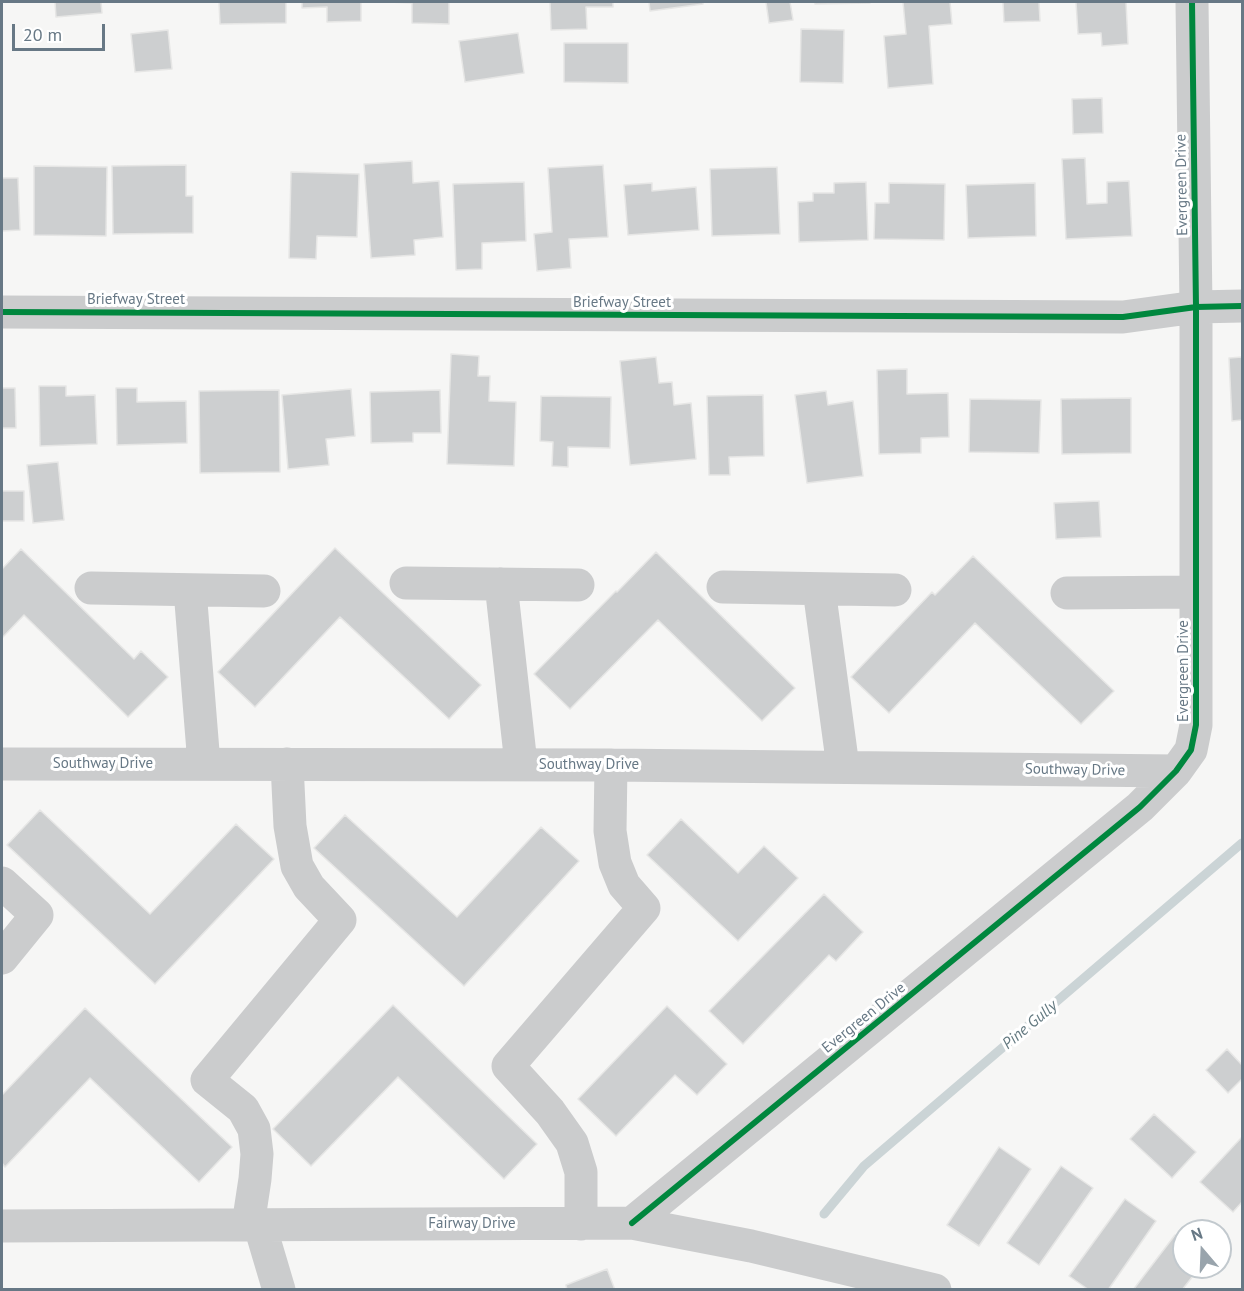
<!DOCTYPE html>
<html>
<head>
<meta charset="utf-8">
<style>
  body { margin:0 }
  #map { position:relative; width:1244px; height:1291px; overflow:hidden; background:#f6f6f5; font-family:"PT Sans",sans-serif }
  canvas { display:block }
  .frame { position:absolute; inset:0; border:3px solid #677885; pointer-events:none }
  .north { position:absolute; left:1172px; top:1219px; width:60px; height:60px; box-sizing:border-box; background:#fff; border:2px solid #c2c9ce; border-radius:50%; rotate:341deg; font-size:16px; font-weight:700; line-height:24px; text-align:center; color:#677885 }
  .north::after { content:''; display:block; margin:auto; width:21px; height:27px; background:#99a4ac; clip-path:polygon(50% 0,100% 100%,50% 72%,0 100%) }
  .scale { position:absolute; left:12px; top:24px; width:93px; height:27px; box-sizing:border-box; border:3px solid #677885; border-top:0; padding-left:8px; font-size:18px; line-height:21px; white-space:nowrap; color:#677885; -webkit-text-stroke:4px #fff; paint-order:stroke }
</style>
</head>
<body>
<div id="map">
<canvas width="1244" height="1291"></canvas>
<div class="frame"></div>
<div class="north">N</div>
<div class="scale">20 m</div>
</div>
<script>
const ctx = document.querySelector('canvas').getContext('2d');
ctx.lineJoin = 'round';
function poly(rows) {
  const path = new Path2D();
  for (const r of rows) {
    path.moveTo(r[0], r[1]);
    for (let i = 2; i < r.length; i += 2) path.lineTo(r[i], r[i + 1]);
  }
  return path;
}
function strokePath(path, color, width, dash) {
  ctx.strokeStyle = color;
  ctx.lineWidth = width;
  ctx.lineCap = dash ? 'butt' : 'round';
  ctx.setLineDash(dash || []);
  ctx.stroke(path);
}
function fillPath(path, color) {
  ctx.fillStyle = color;
  ctx.fill(path, 'evenodd');
}
function drawText(font, color, halo, rows, align = 'center') {
  ctx.font = font + ' "PT Sans",sans-serif';
  ctx.lineWidth = 6;
  ctx.setLineDash([]);
  ctx.textBaseline = 'middle';
  ctx.strokeStyle = halo;
  ctx.fillStyle = color;
  for (const [text, x, y, turn = 0] of rows) {
    ctx.save();
    ctx.translate(x, y);
    ctx.rotate((+turn || 0) * Math.PI / 180);
    ctx.textAlign = isNaN(turn) ? turn : align;
    if (halo) ctx.strokeText(text, 0, 0);
    ctx.fillText(text, 0, 0);
    ctx.restore();
  }
}
const stream = poly([
  [824,1214,864,1166,1242,843]
]);
const building = poly([
  [55,2,101,2,102,13,56,17,55,2],
  [219,2,286,2,286,23,220,24,219,2],
  [302,2,361,2,361,21,327,22,327,7,302,8,302,2],
  [389,2,449,2,449,24,412,23,412,3,389,2],
  [550,2,613,2,613,7,586,7,587,29,551,30,550,2],
  [649,2,703,2,703,4,650,11,649,2],
  [766,2,790,2,793,20,769,23,766,2],
  [815,2,870,2,870,3,815,4,815,2],
  [903,2,950,2,952,24,929,26,933,84,888,88,884,36,906,34,903,2],
  [1003,2,1039,2,1040,21,1004,22,1003,2],
  [1076,2,1126,2,1128,44,1102,46,1101,33,1078,34,1076,2],
  [801,29,844,30,843,83,800,82,801,29],
  [168,30,172,69,135,72,131,34,168,30],
  [518,33,524,73,465,82,459,41,518,33],
  [564,43,628,43,628,83,564,82,564,43],
  [1102,98,1103,133,1073,134,1072,99,1102,98],
  [1085,158,1087,204,1107,203,1107,182,1129,181,1132,236,1066,239,1062,159,1085,158],
  [412,161,413,183,439,181,443,237,414,240,415,255,371,258,364,164,412,161],
  [186,165,186,196,193,196,193,233,113,234,112,166,186,165],
  [603,165,608,237,569,239,571,268,537,271,534,234,552,232,548,168,603,165],
  [34,166,107,167,106,236,34,235,34,166],
  [777,167,780,234,712,236,710,169,777,167],
  [291,172,359,174,357,237,317,236,316,259,289,258,291,172],
  [2,178,18,178,20,230,2,231,2,178],
  [524,182,526,241,482,243,482,269,456,270,453,184,524,182],
  [866,182,868,240,799,242,798,202,813,201,813,193,834,193,834,183,866,182],
  [652,183,652,191,696,187,699,230,628,235,624,185,652,183],
  [889,183,945,184,944,240,874,239,875,203,889,203,889,183],
  [1035,183,1036,236,968,238,966,185,1035,183],
  [451,354,479,356,478,376,490,376,489,401,516,402,514,466,447,464,451,354],
  [656,357,659,383,672,382,674,405,691,403,696,459,630,465,620,361,656,357],
  [1242,357,1242,420,1232,421,1229,358,1242,357],
  [907,369,907,394,948,393,949,437,921,438,921,453,879,454,877,370,907,369],
  [39,386,66,386,66,396,95,395,97,444,40,446,39,386],
  [2,388,15,388,16,428,2,428,2,388],
  [116,388,137,388,137,402,186,401,187,443,117,445,116,388],
  [351,389,355,436,326,439,329,465,288,469,282,395,351,389],
  [279,390,280,472,200,473,199,391,279,390],
  [440,390,441,433,413,433,413,442,371,443,370,392,440,390],
  [826,391,828,405,853,401,863,476,807,483,795,395,826,391],
  [763,395,764,456,729,457,730,475,709,475,707,396,763,395],
  [541,396,611,397,610,448,568,447,568,467,552,466,553,442,540,441,541,396],
  [1131,398,1131,453,1062,454,1061,399,1131,398],
  [970,399,1041,400,1039,453,969,452,970,399],
  [58,462,64,520,33,523,27,465,58,462],
  [2,491,24,491,24,521,2,521,2,491],
  [1099,501,1101,537,1056,539,1054,503,1099,501],
  [335,548,481,685,449,719,340,617,255,707,218,672,335,548],
  [21,549,134,659,141,651,168,677,128,717,24,615,2,638,2,569,21,549],
  [656,552,795,688,762,721,658,620,570,709,534,674,616,591,617,592,656,552],
  [973,556,1114,691,1081,724,975,623,889,713,851,677,932,592,935,595,973,556],
  [40,810,150,914,236,824,274,859,155,984,7,845,40,810],
  [345,815,457,917,541,827,579,861,464,986,314,848,345,815],
  [681,819,738,873,764,846,798,878,738,941,647,855,681,819],
  [824,894,863,932,836,961,829,955,743,1044,709,1011,824,894],
  [393,1005,537,1144,504,1179,398,1077,311,1166,273,1129,393,1005],
  [667,1006,727,1064,697,1095,675,1075,616,1136,578,1099,667,1006],
  [85,1008,232,1147,199,1182,90,1078,5,1167,2,1163,2,1095,85,1008],
  [1227,1049,1242,1065,1242,1079,1228,1093,1206,1070,1227,1049],
  [1154,1114,1196,1152,1172,1178,1130,1139,1154,1114],
  [1242,1137,1242,1202,1233,1212,1200,1182,1242,1137],
  [999,1147,1031,1169,979,1246,947,1225,999,1147],
  [1061,1166,1093,1188,1039,1265,1007,1243,1061,1166],
  [1125,1199,1156,1221,1108,1290,1089,1290,1069,1276,1125,1199],
  [1175,1235,1184,1242,1184,1267,1200,1267,1182,1290,1133,1290,1175,1235],
  [607,1269,615,1290,567,1290,566,1285,607,1269]
]);
const minor = poly([
  [2,312,1123,317,1196,307,1242,306],
  [406,583,578,585],
  [501,584,521,764],
  [723,587,895,590],
  [91,588,264,591],
  [819,589,843,767],
  [190,590,204,764],
  [1067,593,1196,592],
  [2,764,611,765,1176,771],
  [2,883,37,915,2,958],
  [632,1223,1140,807,1176,771,1191,750,1196,725,1196,307,1192,2],
  [581,1224,581,1172,572,1143,550,1112,508,1066,644,908,624,885,615,863,610,831,611,765],
  [248,1225,255,1179,257,1154,254,1129,243,1109,207,1080,340,920,309,887,297,866,290,826,287,764],
  [2,1226,632,1223,751,1246,935,1290],
  [260,1226,279,1290]
]);
const cycleway = poly([
  [2,312,1123,317,1196,307,1242,306],
  [632,1223,1140,807,1176,771,1191,750,1196,725,1196,307,1192,2]
]);
const streetNames = [
  ["Evergreen Drive",1182,185,-91],
  ["Briefway Street",136,300],
  ["Briefway Street",622,303],
  ["Evergreen Drive",1184,671,-90],
  ["Southway Drive",103,764],
  ["Southway Drive",589,765],
  ["Southway Drive",1075,770,1],
  ["Evergreen Drive",864,1018,-39],
  ["Fairway Drive",472,1224]
];
const waterNames = [
  ["Pine Gully",1030,1025,-40]
];
strokePath(stream, '#cbd4d6', 9);
fillPath(building, '#cdcfd0');
strokePath(building, '#e6e6e5', 1.5);
strokePath(minor, '#cbcccd', 33);
strokePath(cycleway, '#00873e', 6);
drawText('15px', '#677885', '#fff', streetNames);
drawText('italic 16px', '#637980', '#fff', waterNames);
</script>
</body>
</html>
